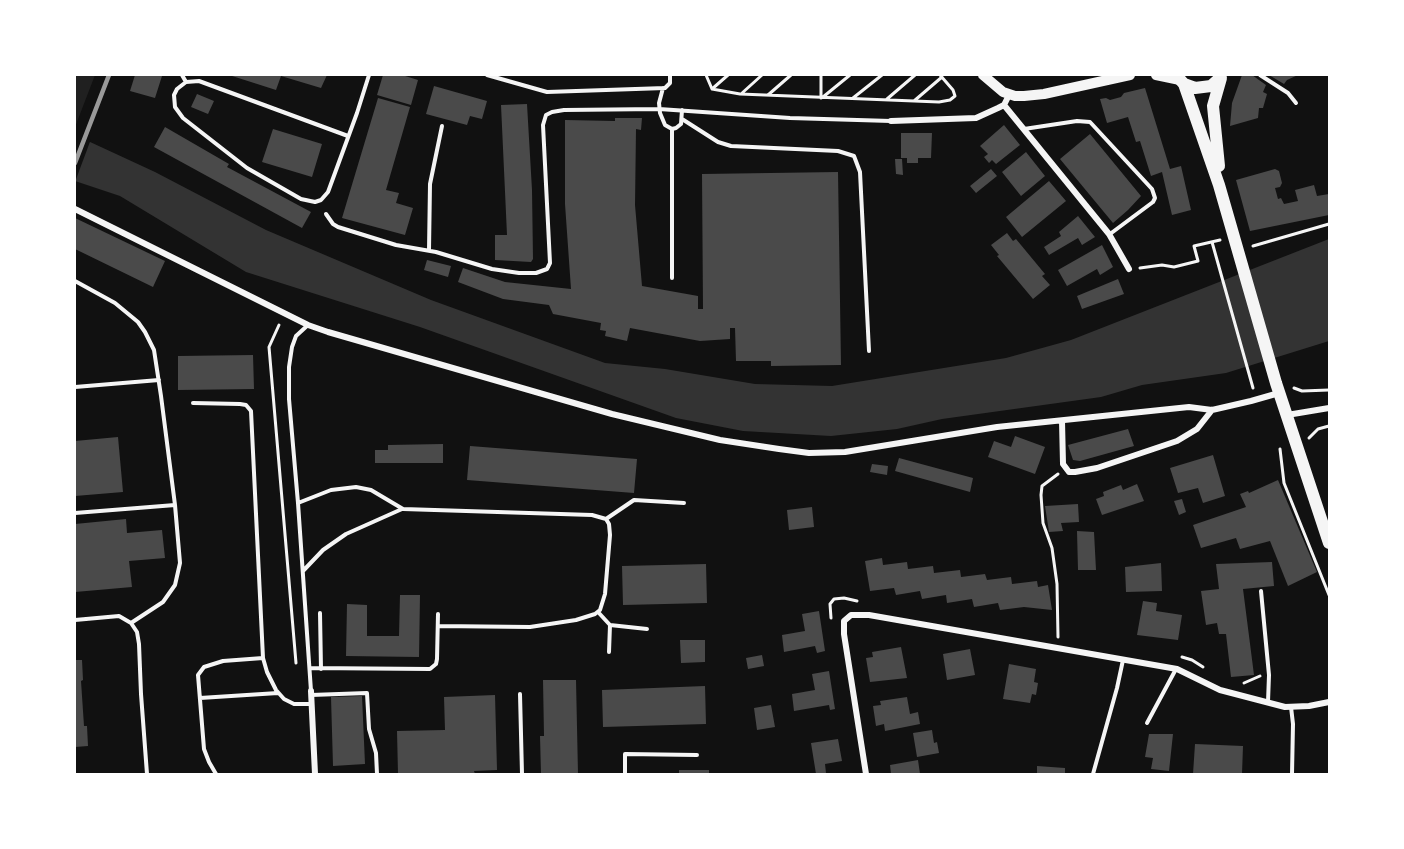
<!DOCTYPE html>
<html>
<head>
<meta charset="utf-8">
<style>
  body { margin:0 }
  #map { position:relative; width:1404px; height:849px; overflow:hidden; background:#111; font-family:"Exo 2",sans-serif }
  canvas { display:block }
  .frame { position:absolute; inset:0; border:76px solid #fff; pointer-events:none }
</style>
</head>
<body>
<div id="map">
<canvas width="1404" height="849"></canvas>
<div class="frame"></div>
</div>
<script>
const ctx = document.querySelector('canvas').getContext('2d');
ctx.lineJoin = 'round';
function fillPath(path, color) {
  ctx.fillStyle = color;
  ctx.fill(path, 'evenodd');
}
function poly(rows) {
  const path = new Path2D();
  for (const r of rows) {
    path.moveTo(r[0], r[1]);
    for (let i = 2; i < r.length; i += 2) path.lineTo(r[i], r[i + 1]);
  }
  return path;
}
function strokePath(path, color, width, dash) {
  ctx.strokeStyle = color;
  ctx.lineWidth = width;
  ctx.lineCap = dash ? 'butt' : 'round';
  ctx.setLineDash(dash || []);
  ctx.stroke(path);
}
const green = poly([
  [75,75,95,75,75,127]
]);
const water = poly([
  [75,135,155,172,266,230,431,300,605,363,665,369,755,384,832,386,1006,358,1071,340,1329,239,1329,341,1226,373,1142,385,1101,397,942,419,897,429,831,436,743,431,676,418,420,327,246,272,120,196,75,181]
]);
const pier = poly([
  [77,132,91,139,75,182,75,137]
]);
const building = poly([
  [135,75,162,76,155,98,130,91],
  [229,75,327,75,321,88,281,76,276,90],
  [383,75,402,75,418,80,411,105,377,95],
  [1242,75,1252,75,1266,85,1263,92,1267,94,1263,108,1259,108,1258,118,1230,126,1232,103],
  [1269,75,1298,75,1287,80,1284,84],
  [434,86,487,101,482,119,470,116,467,125,426,114],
  [1145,88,1170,169,1181,166,1191,210,1172,215,1162,172,1151,176,1140,141,1136,142,1128,117,1107,123,1100,99,1106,98,1110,100,1121,97,1124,93],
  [197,94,214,101,208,114,191,107],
  [378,98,410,107,386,190,399,193,396,203,413,208,405,235,342,218],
  [527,104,532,190,533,259,531,262,495,260,495,235,507,235,501,105],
  [615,118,642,118,641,130,636,129,635,205,642,286,698,296,698,309,703,309,702,174,838,172,841,365,771,366,771,361,736,361,735,328,730,328,730,339,700,341,630,328,627,341,605,336,606,331,600,330,601,323,553,314,549,305,503,299,458,282,463,268,505,282,571,289,565,204,565,120,615,121],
  [1004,125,1020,145,996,164,992,160,989,163,984,157,988,154,980,146],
  [165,127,229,164,227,167,311,212,302,228,154,147],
  [273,129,322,144,312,177,262,162],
  [901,133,932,133,931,158,918,158,918,163,907,163,907,158,901,158],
  [1090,134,1141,196,1128,210,1113,223,1060,159],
  [1026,152,1045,176,1021,196,1002,172],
  [895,159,902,159,903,175,896,174],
  [991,169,997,176,976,193,970,186],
  [1275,169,1279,171,1282,183,1280,187,1275,188,1278,199,1281,198,1284,204,1298,201,1295,190,1314,185,1317,196,1329,194,1329,215,1250,231,1236,180],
  [1049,181,1066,201,1022,237,1006,217],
  [1078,216,1095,237,1082,245,1078,238,1049,255,1044,247,1061,236,1059,232],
  [75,218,165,261,153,287,75,249],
  [1007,233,1013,241,1016,239,1045,274,1042,276,1050,285,1033,299,997,256,999,255,991,245],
  [1102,245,1113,267,1100,275,1097,269,1067,286,1058,270],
  [427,260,451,266,448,277,424,270],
  [1118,279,1124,294,1082,309,1077,296],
  [253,355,254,389,178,390,178,356],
  [1128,429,1134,446,1080,461,1073,460,1068,445],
  [1015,436,1045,447,1035,474,988,457,994,441,1011,447],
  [118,437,123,492,75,496,75,441],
  [443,444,443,463,375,463,375,450,388,450,388,445],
  [470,446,637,459,634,493,467,480],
  [1213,455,1225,496,1203,503,1198,488,1178,493,1170,468],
  [899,458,973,478,970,492,895,471],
  [872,464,888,466,887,475,870,472],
  [1278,480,1317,572,1288,586,1270,541,1240,549,1236,538,1201,548,1193,525,1246,507,1240,494,1248,491,1249,493],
  [1137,484,1144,501,1102,515,1096,499,1104,496,1103,492,1121,485,1123,490],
  [1182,499,1186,512,1179,515,1174,501],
  [1078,504,1079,522,1061,523,1063,531,1049,532,1045,506],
  [812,507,814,527,789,530,787,510],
  [126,519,127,533,162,530,165,558,129,561,132,587,75,592,75,524],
  [1077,531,1094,532,1096,570,1078,570],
  [882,558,883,565,907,562,908,569,933,566,934,573,960,570,961,577,985,574,987,580,1011,577,1012,584,1037,581,1038,587,1048,585,1052,610,1024,607,1000,610,998,603,974,607,972,599,947,603,946,595,922,599,920,591,896,595,894,588,870,591,865,561],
  [1272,562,1274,586,1243,589,1254,675,1231,677,1226,634,1219,634,1217,623,1206,625,1201,591,1219,589,1216,564],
  [1161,563,1162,591,1126,592,1125,567],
  [706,564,707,603,623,605,622,566],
  [400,595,420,595,419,657,346,656,347,604,367,605,367,636,399,636],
  [1143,601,1157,603,1156,611,1182,615,1178,640,1137,635],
  [819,611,825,651,817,653,815,646,784,652,782,635,805,631,802,614],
  [680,640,705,640,705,662,681,663],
  [901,647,907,678,870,682,866,658,873,657,872,652],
  [970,649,975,675,947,680,943,654],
  [762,655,764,666,748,669,746,658],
  [75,660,82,660,83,680,81,681,84,726,87,726,88,746,75,747],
  [1009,664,1036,669,1034,682,1038,683,1036,695,1032,694,1030,703,1003,699],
  [829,671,835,709,830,710,829,705,794,711,792,694,815,690,812,674],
  [543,680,576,680,578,774,541,774,540,736,544,736],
  [705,686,706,724,603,727,602,690],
  [495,695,497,770,474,771,475,774,398,774,397,731,445,730,444,697],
  [362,696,365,764,333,766,331,697],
  [907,697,910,714,918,712,920,724,885,731,884,724,876,726,873,706,881,705,880,701],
  [771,705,775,727,757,730,754,708],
  [932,730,934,743,937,742,939,753,917,757,913,733],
  [1149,734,1173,734,1169,771,1151,769,1153,758,1145,757],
  [838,739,842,761,825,764,826,773,816,774,811,743],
  [1195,744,1243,746,1242,774,1193,774],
  [918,760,920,774,891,774,890,765],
  [1037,766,1065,768,1065,774,1037,774],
  [679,770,709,770,709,774,679,774]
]);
const path = poly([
  [706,75,712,89,740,94,939,102,950,100,955,96,953,90,940,75],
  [821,75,821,98],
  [712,89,728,75],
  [741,94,762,75],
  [768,95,791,75],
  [823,97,850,75],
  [853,98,882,75],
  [887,99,915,75],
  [914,101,942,77],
  [1212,242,1253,388],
  [1253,246,1329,224],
  [1140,268,1162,265,1174,267,1198,261,1194,246,1220,240],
  [279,325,269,347,296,663],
  [1294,388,1302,391,1329,390],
  [1309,438,1318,429,1329,426],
  [1280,449,1284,483,1329,595],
  [1058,474,1042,486,1041,495,1043,523,1052,548,1057,584,1058,637],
  [831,618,830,604,834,599,844,598,857,601],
  [1182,657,1192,660,1203,667],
  [1244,683,1260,676]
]);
const service = poly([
  [182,75,186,82],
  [487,75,547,92,665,88,670,83,670,75],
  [1260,75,1288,93,1296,103],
  [663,88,659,103,660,113,665,125,672,129,672,278],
  [682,119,718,142,731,146,838,151,854,156,860,172,869,351],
  [672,129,676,128,681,124,682,110],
  [1024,129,1077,121,1090,122,1152,189,1155,198,1153,202,1110,234],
  [348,136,199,81,186,82,177,89,174,95,175,107,183,118,247,168,301,199,315,202,321,200,328,192,357,113,369,75],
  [326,214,333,224,338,227,396,245,436,252,492,269,519,273,536,273,547,269,550,263,543,125,546,115,552,112,564,110,659,109,790,118,891,121],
  [429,250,430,184,442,126],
  [75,281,115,303,138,322,145,332,154,350,161,396,175,505,180,563,175,585,163,602,131,623,137,632,139,644,141,694,147,774],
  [75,387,159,380],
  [193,403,240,404,246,405,251,411,263,658],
  [298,503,289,399,289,367,292,347,296,336,308,325],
  [75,513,175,505],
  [303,571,323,550,346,534,402,509],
  [1261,591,1269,675,1268,702],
  [598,612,610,625,647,629],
  [320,613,321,669],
  [75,620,119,616,131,623],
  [438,626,530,627,576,620,595,614,600,610,605,594,610,535,609,524,606,519],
  [609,652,610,625],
  [310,668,430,669,436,664,437,659,438,614],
  [311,691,298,503,331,490,356,487,371,490,403,509,592,515,606,519,634,500,684,503],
  [520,694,522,774],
  [311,695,367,693,369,729,376,753,377,774],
  [200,698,278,693],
  [1291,707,1293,724,1292,774],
  [1147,723,1176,669],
  [216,774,209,762,204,749,198,675,204,667,223,661,263,658,267,672,276,690,284,699,294,704,311,704],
  [625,774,625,754,697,755],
  [1093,774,1117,688,1123,660]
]);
const minor = poly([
  [1004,105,1109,234,1129,269],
  [891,121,976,118,998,108,1004,105,1009,95],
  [75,209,308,325,328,332,612,414,720,440,779,449,809,453,845,452,997,427,1189,407,1212,410,1251,401,1279,393],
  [1287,415,1329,408],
  [1062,421,1063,464,1069,472,1075,472,1097,468,1177,441,1197,429,1212,410],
  [311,691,315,774],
  [866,774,844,634,844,621,851,615,869,615,1177,669,1220,690,1285,707,1309,706,1329,702]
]);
const tertiary = poly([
  [983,75,1003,92,1015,96,1024,96,1044,94,1130,75],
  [1156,75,1180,80]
]);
const secondary = poly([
  [1176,75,1184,84,1195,88,1211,86,1220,78],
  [1184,84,1219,185,1276,383,1329,543],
  [1219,166,1213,106,1221,78]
]);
const rail = poly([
  [75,163,109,75]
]);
fillPath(green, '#202020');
fillPath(water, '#333');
fillPath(pier, '#111');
fillPath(building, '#4a4a4a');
strokePath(path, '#f5f5f5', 3);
strokePath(service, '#f5f5f5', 4);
strokePath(minor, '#f5f5f5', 6);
strokePath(tertiary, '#f5f5f5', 10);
strokePath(secondary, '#f5f5f5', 12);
strokePath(rail, '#9a9a9a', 4.5);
</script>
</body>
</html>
